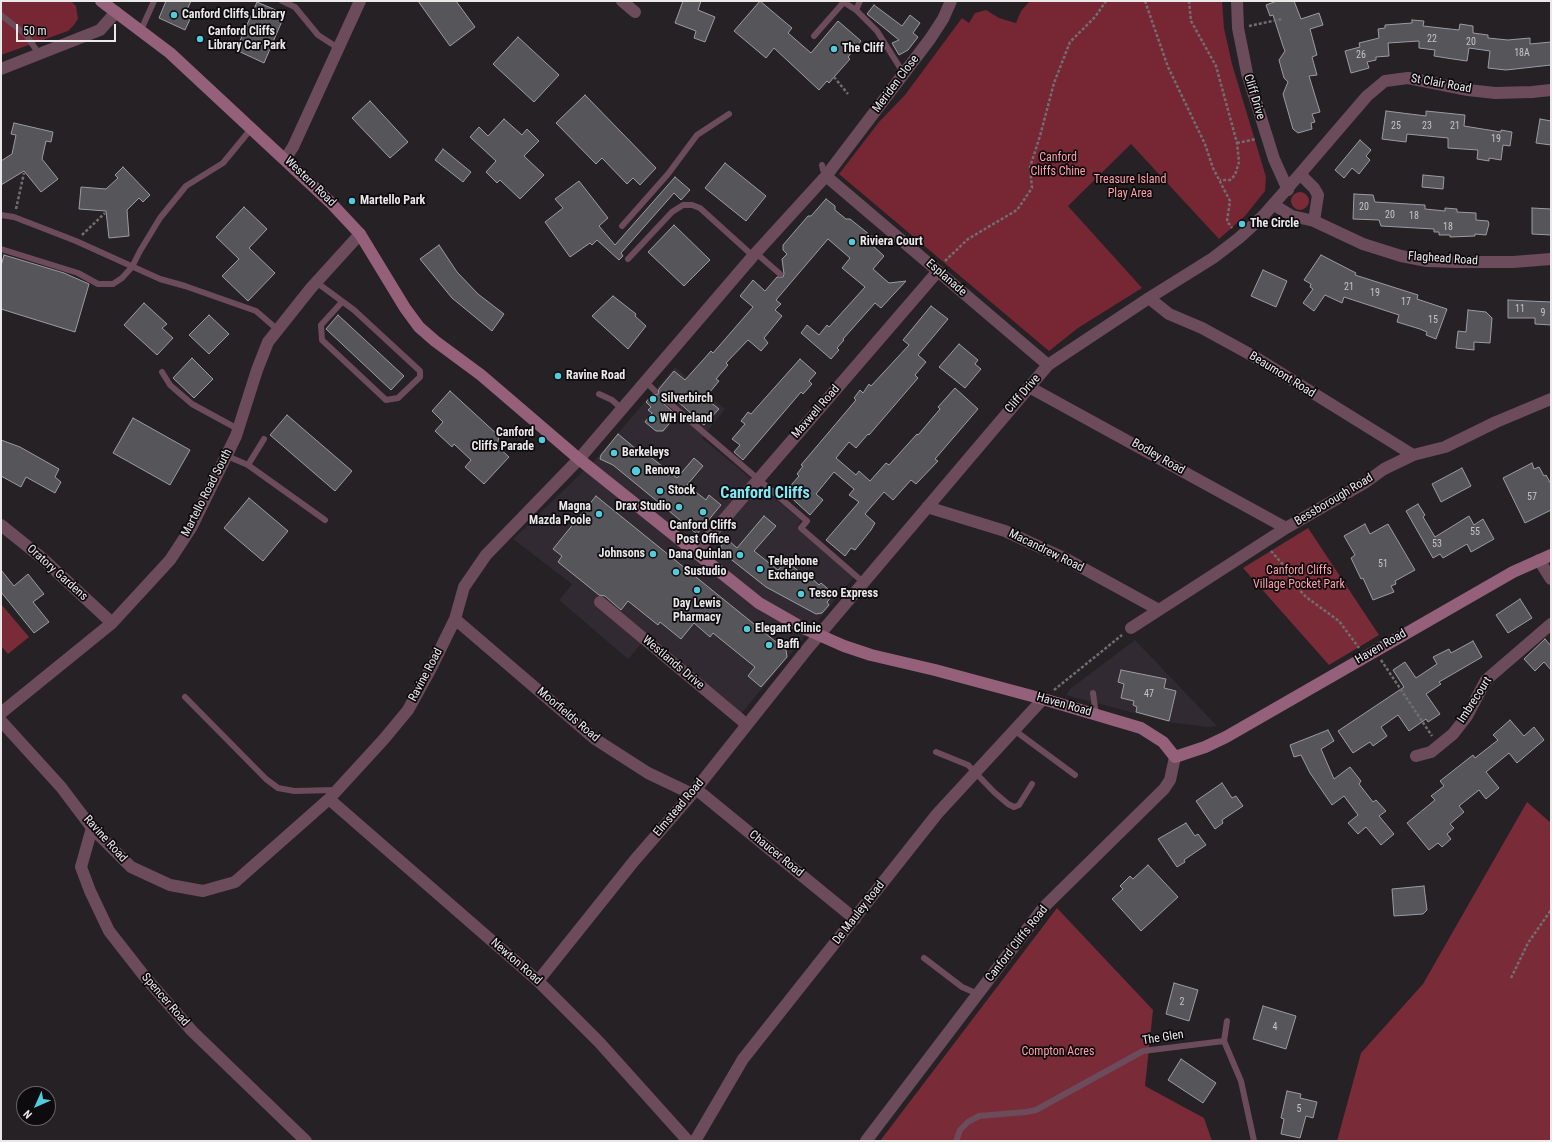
<!DOCTYPE html>
<html>
<head>
<meta charset="utf-8">
<style>
  body { margin:0 }
  #map { position:relative; width:1552px; height:1142px; overflow:hidden; background:#252125; font-family:"Roboto Condensed",sans-serif }
  canvas { display:block }
  .frame { position:absolute; inset:0; border:2px solid #ebe8ea; pointer-events:none }
  .north { position:absolute; left:16px; top:1086px; width:40px; height:40px; box-sizing:border-box; background:#0d0b0d; border:1px solid #666365; border-radius:50%; rotate:225deg; font-size:11px; font-weight:700; line-height:16px; text-align:center; color:#ebe8ea }
  .north::after { content:''; display:block; margin:auto; width:14px; height:18px; background:#53cbda; clip-path:polygon(50% 0,100% 100%,50% 72%,0 100%) }
  .scale { position:absolute; left:16px; top:24px; width:100px; height:18px; box-sizing:border-box; border:2px solid #ebe8ea; border-top:0; padding-left:5px; font-size:12px; line-height:14px; white-space:nowrap; color:#ebe8ea; -webkit-text-stroke:3px #0d0b0d; paint-order:stroke }
</style>
</head>
<body>
<div id="map">
<canvas width="1552" height="1142"></canvas>
<div class="frame"></div>
<div class="north">N</div>
<div class="scale">50 m</div>
</div>
<script>
const ctx = document.querySelector('canvas').getContext('2d');
ctx.lineJoin = 'round';
function fillPath(path, color) {
  ctx.fillStyle = color;
  ctx.fill(path, 'evenodd');
}
function poly(rows) {
  const path = new Path2D();
  for (const r of rows) {
    if (r.length === 3) {
      path.moveTo(r[0] + r[2], r[1]);
      path.arc(r[0], r[1], r[2], 0, 2 * Math.PI);
      continue;
    }
    path.moveTo(r[0], r[1]);
    for (let i = 2; i < r.length; i += 2) path.lineTo(r[i], r[i + 1]);
  }
  return path;
}
function strokePath(path, color, width, dash) {
  ctx.strokeStyle = color;
  ctx.lineWidth = width;
  ctx.lineCap = dash ? 'butt' : 'round';
  ctx.setLineDash(dash || []);
  ctx.stroke(path);
}
function drawText(font, color, halo, rows, align = 'center') {
  ctx.font = font + ' "Roboto Condensed",sans-serif';
  ctx.lineWidth = 3.5;
  ctx.setLineDash([]);
  ctx.textBaseline = 'middle';
  ctx.strokeStyle = halo;
  ctx.fillStyle = color;
  for (const [text, x, y, turn = 0] of rows) {
    ctx.save();
    ctx.translate(x, y);
    ctx.rotate((+turn || 0) * Math.PI / 180);
    ctx.textAlign = isNaN(turn) ? turn : align;
    if (halo) ctx.strokeText(text, 0, 0);
    ctx.fillText(text, 0, 0);
    ctx.restore();
  }
}
const built = poly([
  [675,367,725,409,702,438,801,520,797,528,854,577,741,714,648,636,628,659,559,600,572,584,513,539,594,461],
  [1135,640,1217,726,1208,727,1168,722,1066,695,1070,689]
]);
const green = poly([
  [1300,201,9],
  [1308,528,1379,635,1329,665,1243,568],
  [1,604,29,637,8,654,1,646],
  [1527,802,1551,823,1551,1141,1337,1141,1361,1053,1423,984],
  [1057,908,1153,1010,1145,1086,1204,1118,1212,1141,880,1141]
]);
const forest = poly([
  [1,1,71,1,76,6,78,19,74,25,68,31,1,55],
  [1030,1,1222,1,1224,28,1232,64,1266,177,1265,191,1245,216,1219,239,1131,144,1068,206,1142,288,1078,328,1049,351,839,174,879,122,905,95,962,18,969,23,975,13,986,10,999,18,1016,23,1021,11]
]);
const building = poly([
  [166,1,191,1,185,14,191,17,185,30,159,18,166,1],
  [418,1,456,1,475,27,450,46,418,1],
  [683,1,701,1,698,10,715,17,705,42,694,38,696,31,675,23,683,1],
  [760,1,792,28,788,33,811,53,838,21,861,41,848,57,850,59,834,77,829,83,827,81,819,90,774,48,766,58,734,31,760,1],
  [1277,1,1294,1,1301,19,1319,13,1323,25,1310,29,1317,55,1312,57,1317,75,1309,76,1320,112,1312,114,1315,122,1311,123,1312,129,1298,133,1293,129,1283,94,1288,82,1284,78,1279,60,1285,51,1283,46,1273,15,1270,16,1266,5,1277,1],
  [257,2,285,14,264,63,236,50,257,2],
  [874,5,902,26,910,15,920,23,913,33,918,37,908,50,899,55,892,43,899,40,867,14,874,5],
  [1412,20,1424,21,1423,26,1459,30,1460,24,1473,26,1473,33,1488,35,1488,38,1508,40,1530,38,1530,44,1551,42,1551,65,1506,70,1488,68,1490,51,1469,48,1467,61,1453,59,1434,56,1435,50,1419,48,1419,41,1388,43,1389,56,1376,57,1376,60,1367,62,1369,68,1351,73,1345,51,1360,47,1359,43,1379,38,1378,29,1385,28,1385,25,1412,23,1412,20],
  [518,37,559,75,534,102,493,64,518,37],
  [585,95,656,168,640,185,633,178,627,184,602,158,596,164,556,123,585,95],
  [370,101,408,142,390,158,352,118,370,101],
  [1386,111,1426,116,1426,111,1465,115,1464,126,1501,132,1501,130,1512,132,1510,146,1503,145,1501,160,1489,158,1489,161,1477,159,1478,150,1448,148,1448,138,1407,134,1406,142,1382,139,1386,111],
  [504,119,522,135,527,129,539,141,524,156,544,175,520,199,500,180,497,183,486,172,496,161,470,137,479,127,488,136,504,119],
  [1540,119,1551,121,1551,145,1536,143,1540,119],
  [14,123,53,132,51,142,46,141,42,159,58,179,41,192,24,171,1,185,1,161,12,154,16,135,11,134,14,123],
  [1360,140,1371,150,1366,156,1370,160,1359,174,1352,168,1344,178,1335,170,1360,140],
  [443,149,471,172,463,182,435,160,443,149],
  [725,163,766,196,746,221,705,188,725,163],
  [123,167,150,195,143,202,139,198,127,210,129,236,109,238,106,211,79,209,81,187,106,189,118,178,115,175,123,167],
  [1423,175,1444,177,1443,189,1422,187,1423,175],
  [675,177,690,190,681,200,674,193,621,253,623,256,619,260,597,240,592,245,590,243,570,257,545,222,563,208,555,199,579,181,608,218,599,226,615,245,675,177],
  [1354,194,1373,195,1375,202,1425,205,1425,209,1445,211,1445,208,1457,209,1457,212,1476,213,1476,220,1488,221,1489,224,1486,235,1475,234,1475,236,1450,237,1450,235,1439,235,1439,232,1434,232,1434,229,1381,226,1379,220,1353,219,1354,194],
  [826,199,835,206,835,210,846,219,850,219,875,239,871,244,884,256,873,269,889,283,906,281,881,308,875,303,843,339,844,340,837,348,839,350,831,359,801,333,807,325,819,335,827,325,829,327,865,287,842,268,850,258,828,239,776,300,781,304,775,310,782,316,764,338,768,343,761,351,748,340,726,363,728,365,716,379,719,381,705,398,719,409,704,425,676,400,676,403,666,397,663,398,663,403,675,414,674,418,663,431,656,431,645,422,652,413,648,410,651,407,646,402,652,395,658,394,659,389,674,371,685,380,711,351,713,353,753,307,740,296,753,280,765,291,777,277,783,277,784,274,782,259,787,254,783,250,783,245,808,216,811,216,826,199],
  [244,207,267,229,249,248,275,273,248,301,222,276,239,259,216,237,244,207],
  [1532,208,1551,209,1551,235,1532,234,1532,208],
  [674,225,710,260,684,286,648,252,674,225],
  [439,245,457,272,478,294,504,314,492,331,452,298,420,259,439,245],
  [4,255,64,273,89,284,75,332,1,309,1,266,4,255],
  [1321,255,1356,273,1355,275,1418,295,1417,299,1447,309,1436,339,1426,335,1427,332,1420,329,1397,322,1399,315,1344,297,1342,303,1325,295,1314,311,1303,303,1313,289,1310,287,1311,284,1304,280,1321,255],
  [1263,270,1287,281,1276,307,1251,296,1263,270],
  [613,296,636,314,635,316,646,326,628,349,592,316,613,296],
  [1508,300,1551,302,1551,325,1535,324,1535,318,1508,318,1508,300],
  [144,303,167,324,162,328,173,338,157,355,124,325,144,303],
  [931,306,948,319,918,355,926,362,915,375,918,378,869,435,868,434,856,448,849,442,836,458,856,475,859,471,870,481,886,463,889,465,917,434,918,435,940,409,938,407,955,388,978,409,935,459,938,461,916,484,911,480,893,500,884,492,865,514,875,523,871,530,855,550,851,548,845,556,826,540,859,502,849,495,854,489,834,472,816,494,823,500,810,515,785,492,799,476,797,474,803,466,801,465,856,400,854,398,860,390,863,393,869,384,871,386,909,345,903,340,931,306],
  [1468,310,1486,312,1492,318,1490,343,1474,342,1474,350,1456,348,1458,331,1466,332,1468,310],
  [209,315,229,334,209,354,189,335,209,315],
  [338,315,404,376,391,390,326,329,338,315],
  [959,344,978,360,975,364,981,369,965,388,939,367,959,344],
  [192,358,213,379,194,398,173,378,192,358],
  [800,359,816,373,809,381,812,384,803,394,801,392,743,460,734,452,740,445,732,439,745,424,741,421,748,412,751,414,800,359],
  [450,391,499,436,497,446,509,457,484,484,465,467,471,460,454,444,452,447,435,431,443,422,432,411,450,391],
  [287,415,352,471,335,491,270,435,287,415],
  [133,418,190,450,170,485,113,453,133,418],
  [618,434,636,449,638,447,677,478,694,458,703,466,687,485,706,500,709,495,721,505,697,534,613,465,600,459,601,455,618,434],
  [1,440,20,447,59,469,55,477,61,482,55,493,26,477,21,487,1,476,1,440],
  [1532,463,1534,469,1539,467,1544,476,1546,475,1551,484,1551,510,1525,523,1503,478,1532,463],
  [1462,468,1471,486,1441,502,1432,484,1462,468],
  [596,496,786,650,787,657,761,687,748,676,755,667,713,633,710,637,694,623,681,639,660,622,658,625,628,601,621,610,605,596,599,595,558,562,562,556,553,549,596,496],
  [249,498,288,531,263,561,224,528,249,498],
  [1418,504,1425,515,1423,517,1435,537,1469,516,1474,525,1483,519,1494,539,1471,552,1467,544,1443,558,1440,554,1433,558,1406,511,1418,504],
  [764,516,776,526,754,551,778,570,786,561,806,577,808,575,819,585,821,583,834,594,827,602,829,605,822,613,816,614,766,587,723,553,721,546,727,539,737,548,764,516],
  [1365,524,1370,534,1388,524,1415,570,1395,581,1396,584,1391,586,1394,592,1373,600,1363,578,1361,579,1351,558,1355,555,1344,536,1365,524],
  [1,570,14,586,28,574,44,594,33,602,49,622,34,633,1,592,1,570],
  [1520,599,1532,618,1508,633,1496,615,1520,599],
  [1545,639,1551,646,1551,670,1544,662,1535,671,1524,659,1545,639],
  [1473,641,1482,657,1439,682,1441,684,1426,694,1440,714,1428,722,1426,719,1409,731,1398,715,1381,727,1387,736,1373,746,1370,742,1353,753,1338,731,1404,687,1393,670,1405,662,1416,678,1437,664,1433,657,1449,649,1451,653,1473,641],
  [1121,670,1166,679,1164,688,1176,691,1169,721,1136,712,1137,707,1133,705,1134,701,1121,698,1124,684,1118,682,1121,670],
  [1510,720,1524,736,1534,727,1544,740,1517,763,1509,753,1486,772,1499,788,1486,799,1479,790,1459,806,1464,812,1450,824,1454,828,1447,834,1451,839,1442,847,1438,843,1429,850,1407,823,1435,800,1431,796,1444,786,1440,781,1473,755,1475,758,1498,740,1493,735,1510,720],
  [1328,730,1334,741,1321,749,1334,779,1350,767,1361,781,1359,784,1373,802,1376,800,1386,811,1379,816,1394,834,1381,845,1366,827,1358,834,1348,823,1358,815,1344,796,1332,805,1310,773,1301,755,1294,757,1290,745,1328,730],
  [1222,783,1232,798,1236,796,1243,806,1222,820,1223,823,1215,829,1196,801,1222,783],
  [1186,823,1195,836,1198,834,1206,845,1184,860,1185,862,1177,867,1158,839,1186,823],
  [1148,865,1178,897,1141,931,1112,899,1123,889,1120,886,1130,876,1133,879,1148,865],
  [1424,886,1427,910,1423,914,1394,916,1392,889,1424,886],
  [1174,983,1198,990,1189,1021,1166,1014,1174,983],
  [1263,1006,1296,1016,1286,1049,1253,1039,1263,1006],
  [1181,1059,1216,1083,1203,1103,1168,1080,1181,1059],
  [1287,1091,1301,1094,1300,1098,1317,1102,1313,1118,1306,1116,1300,1138,1281,1134,1284,1119,1281,1118,1287,1091]
]);
const path = poly([
  [1145,1,1168,67,1205,144,1213,168,1230,201,1227,221,1232,228],
  [1189,1,1191,21,1216,66,1237,143,1239,162,1235,175,1230,180,1220,180],
  [1249,26,1282,19],
  [834,77,848,94],
  [1237,143,1256,139],
  [16,209,24,173],
  [82,235,105,213],
  [945,261,968,239,1017,210,1032,188,1030,167,1040,136,1054,83,1070,42,1095,17,1106,1],
  [1271,551,1285,567,1295,585,1306,597,1339,621,1359,648],
  [1381,660,1432,736],
  [1054,690,1122,635],
  [1511,978,1528,943,1551,910]
]);
const service = poly([
  [282,1,295,7,318,35,338,48],
  [842,1,856,10,877,31,904,74],
  [856,10,860,1],
  [1,15,25,34,40,55],
  [141,30,154,1],
  [814,36,843,3],
  [822,165,823,170,827,173],
  [1,215,14,217,76,241,160,279,185,286,256,311,278,330],
  [622,226,668,174,697,135,729,114],
  [1,249,78,273,98,284,113,284,122,278,132,267,140,251,160,218,186,186,223,163,251,129],
  [756,253,780,274],
  [628,259,672,212,683,205,692,205,700,208,753,256],
  [316,282,354,310,420,371,420,377,398,398,386,400,322,340,321,325,342,302],
  [162,372,170,385,192,404,238,429],
  [646,382,655,391],
  [599,394,612,400,622,409],
  [667,401,807,521,801,528,863,582],
  [227,456,248,465,325,520],
  [248,465,264,439],
  [1093,693,1096,715],
  [185,697,266,779,278,788,294,791,335,790],
  [1014,730,1075,775],
  [936,752,968,765,994,792,1008,804,1014,807,1019,805,1032,784],
  [924,958,962,987,978,994],
  [1224,1041,1227,1021],
  [956,1141,960,1130,968,1122,979,1116,1026,1112,1036,1110,1143,1051,1224,1041,1241,1081,1254,1141]
]);
const minor = poly([
  [622,1,635,12],
  [1237,1,1238,28,1247,73,1274,159,1288,190],
  [285,159,293,147,360,1],
  [1300,174,1367,96,1385,81,1408,78,1468,90,1495,93,1532,92,1551,90],
  [826,176,1048,365],
  [1274,205,1292,216,1314,221,1363,244,1401,256,1427,261,1456,262,1513,262,1551,259],
  [1149,298,1169,314,1202,328,1255,357,1413,455],
  [1029,387,1286,528],
  [927,507,1005,531,1068,560,1159,610],
  [1,525,42,558,112,623],
  [695,553,938,271],
  [1539,560,1551,579],
  [600,602,746,724],
  [455,619,595,739,648,773,692,794],
  [1131,628,1286,528,1366,482,1384,469,1413,455,1445,447,1496,422,1551,399],
  [1,713,112,623,170,560,191,528,236,436,257,370,268,342,311,288,360,234],
  [1,721,61,787,92,828,131,867,170,885,203,891,235,882,329,799,384,739,408,710,430,670,455,619,464,587,486,555,579,459,753,256,826,176,930,39,943,19,951,1],
  [1416,756,1431,752,1453,734,1467,716,1486,680,1551,624],
  [696,789,855,919],
  [329,799,538,981,599,1042,688,1141],
  [92,828,81,867,90,891,109,931,145,977,192,1031,306,1141],
  [538,981,634,861,692,794,808,648,1048,365,1149,298,1213,258,1239,238,1263,216,1300,174,1314,188,1318,195,1314,221],
  [695,1141,743,1059,937,814,1043,699]
]);
const tertiary = poly([
  [1,69,100,30,116,12],
  [866,1141,1044,907,1164,789,1170,780,1175,757]
]);
const secondary = poly([
  [101,1,170,53,330,202,360,234,405,308,419,327,435,341,481,375,579,459,759,603,801,627,844,646,871,655,935,670,1043,699,1141,728,1163,742,1175,757,1205,747,1226,737,1513,572,1551,555]
]);
const markers = [
  [174,15,4,"#53cbda"],
  [200,39,4,"#53cbda"],
  [834,49,4,"#53cbda"],
  [352,201,4,"#53cbda"],
  [1242,224,4,"#53cbda"],
  [852,242,4,"#53cbda"],
  [558,376,4,"#53cbda"],
  [653,399,4,"#53cbda"],
  [652,419,4,"#53cbda"],
  [542,440,4,"#53cbda"],
  [614,453,4,"#53cbda"],
  [636,471,5,"#53cbda"],
  [660,491,4,"#53cbda"],
  [679,507,4,"#53cbda"],
  [703,512,4,"#53cbda"],
  [599,514,4,"#53cbda"],
  [653,554,4,"#53cbda"],
  [740,555,4,"#53cbda"],
  [760,569,4,"#53cbda"],
  [676,572,4,"#53cbda"],
  [697,590,4,"#53cbda"],
  [801,594,4,"#53cbda"],
  [747,629,4,"#53cbda"],
  [769,645,4,"#53cbda"]
];
const numberNames = [
  ["22",1432,39],
  ["20",1471,42],
  ["18A",1522,53],
  ["26",1361,55],
  ["25",1396,126],
  ["23",1427,126],
  ["21",1455,126],
  ["19",1496,139],
  ["20",1364,207],
  ["20",1390,215],
  ["18",1414,216],
  ["18",1448,227],
  ["21",1349,287],
  ["19",1375,293],
  ["17",1406,302],
  ["11",1520,309],
  ["9",1543,313],
  ["15",1433,320],
  ["57",1532,497],
  ["55",1475,532],
  ["53",1437,544],
  ["51",1383,564],
  ["47",1149,694],
  ["2",1182,1002],
  ["4",1275,1027],
  ["5",1299,1109]
];
const poiNames = [
  ["Canford Cliffs Library",182,15],
  ["Canford Cliffs",208,32],
  ["Library Car Park",208,46],
  ["The Cliff",842,49],
  ["Martello Park",360,201],
  ["The Circle",1250,224],
  ["Riviera Court",860,242],
  ["Ravine Road",566,376],
  ["Silverbirch",661,399],
  ["WH Ireland",660,419],
  ["Canford",534,433,"right"],
  ["Cliffs Parade",534,447,"right"],
  ["Berkeleys",622,453],
  ["Renova",645,471],
  ["Stock",668,491],
  ["Magna",591,507,"right"],
  ["Mazda Poole",591,521,"right"],
  ["Drax Studio",671,507,"right"],
  ["Canford Cliffs",703,526,"center"],
  ["Post Office",703,540,"center"],
  ["Johnsons",645,554,"right"],
  ["Dana Quinlan",732,555,"right"],
  ["Telephone",768,562],
  ["Exchange",768,576],
  ["Sustudio",684,572],
  ["Tesco Express",809,594],
  ["Day Lewis",697,604,"center"],
  ["Pharmacy",697,618,"center"],
  ["Elegant Clinic",755,629],
  ["Baffi",777,645]
];
const streetNames = [
  ["Meriden Close",896,84,-53],
  ["St Clair Road",1441,84,10],
  ["Cliff Drive",1254,97,73],
  ["Western Road",310,182,44],
  ["Flaghead Road",1443,259,4],
  ["Esplanade",946,278,41],
  ["Beaumont Road",1282,375,32],
  ["Cliff Drive",1023,394,-49],
  ["Maxwell Road",816,412,-49],
  ["Bodley Road",1158,457,30],
  ["Martello Road South",207,493,-63],
  ["Bessborough Road",1334,500,-31],
  ["Macandrew Road",1046,551,26],
  ["Oratory Gardens",57,573,42],
  ["Haven Road",1381,647,-30],
  ["Westlands Drive",673,663,40],
  ["Ravine Road",426,675,-62],
  ["Imbrecourt",1475,700,-57],
  ["Haven Road",1064,705,16],
  ["Moorfields Road",568,715,40],
  ["Elmstead Road",679,808,-50],
  ["Ravine Road",105,839,48],
  ["Chaucer Road",776,854,39],
  ["De Mauley Road",859,913,-52],
  ["Canford Cliffs Road",1017,944,-52],
  ["Newton Road",516,962,41],
  ["Spencer Road",165,1000,49],
  ["The Glen",1163,1038,-9]
];
const parkNames = [
  ["Canford",1058,158],
  ["Cliffs Chine",1058,172],
  ["Treasure Island",1130,180],
  ["Play Area",1130,194],
  ["Canford Cliffs",1299,571],
  ["Village Pocket Park",1299,585],
  ["Compton Acres",1058,1052]
];
const districtNames = [
  ["Canford Cliffs",765,494]
];
fillPath(built, '#322a32');
fillPath(green, '#792b38');
fillPath(forest, '#772634');
fillPath(building, '#56555a');
strokePath(building, '#9d9ba1', 1);
strokePath(path, '#716e71', 2.5, [3, 2]);
strokePath(service, '#6c4b5a', 6);
strokePath(minor, '#6c4b5a', 12);
strokePath(tertiary, '#6c4b5a', 12);
strokePath(secondary, '#956079', 12);
for (const [x, y, r, color] of markers) {
  const dot = new Path2D();
  dot.arc(x, y, r, 0, 2 * Math.PI);
  ctx.fillStyle = color;
  ctx.fill(dot);
  strokePath(dot, '#0d0b0d', 1.5);
}
drawText('10px', '#c6c3c6', null, numberNames);
drawText('bold 12px', '#ebe8ea', '#0d0b0d', poiNames, 'left');
drawText('12px', '#ebe8ea', '#0d0b0d', streetNames);
drawText('12px', '#ff9fa9', '#0d0b0d', parkNames);
drawText('bold 16px', '#7fe9f7', '#0d0b0d', districtNames);
</script>
</body>
</html>
